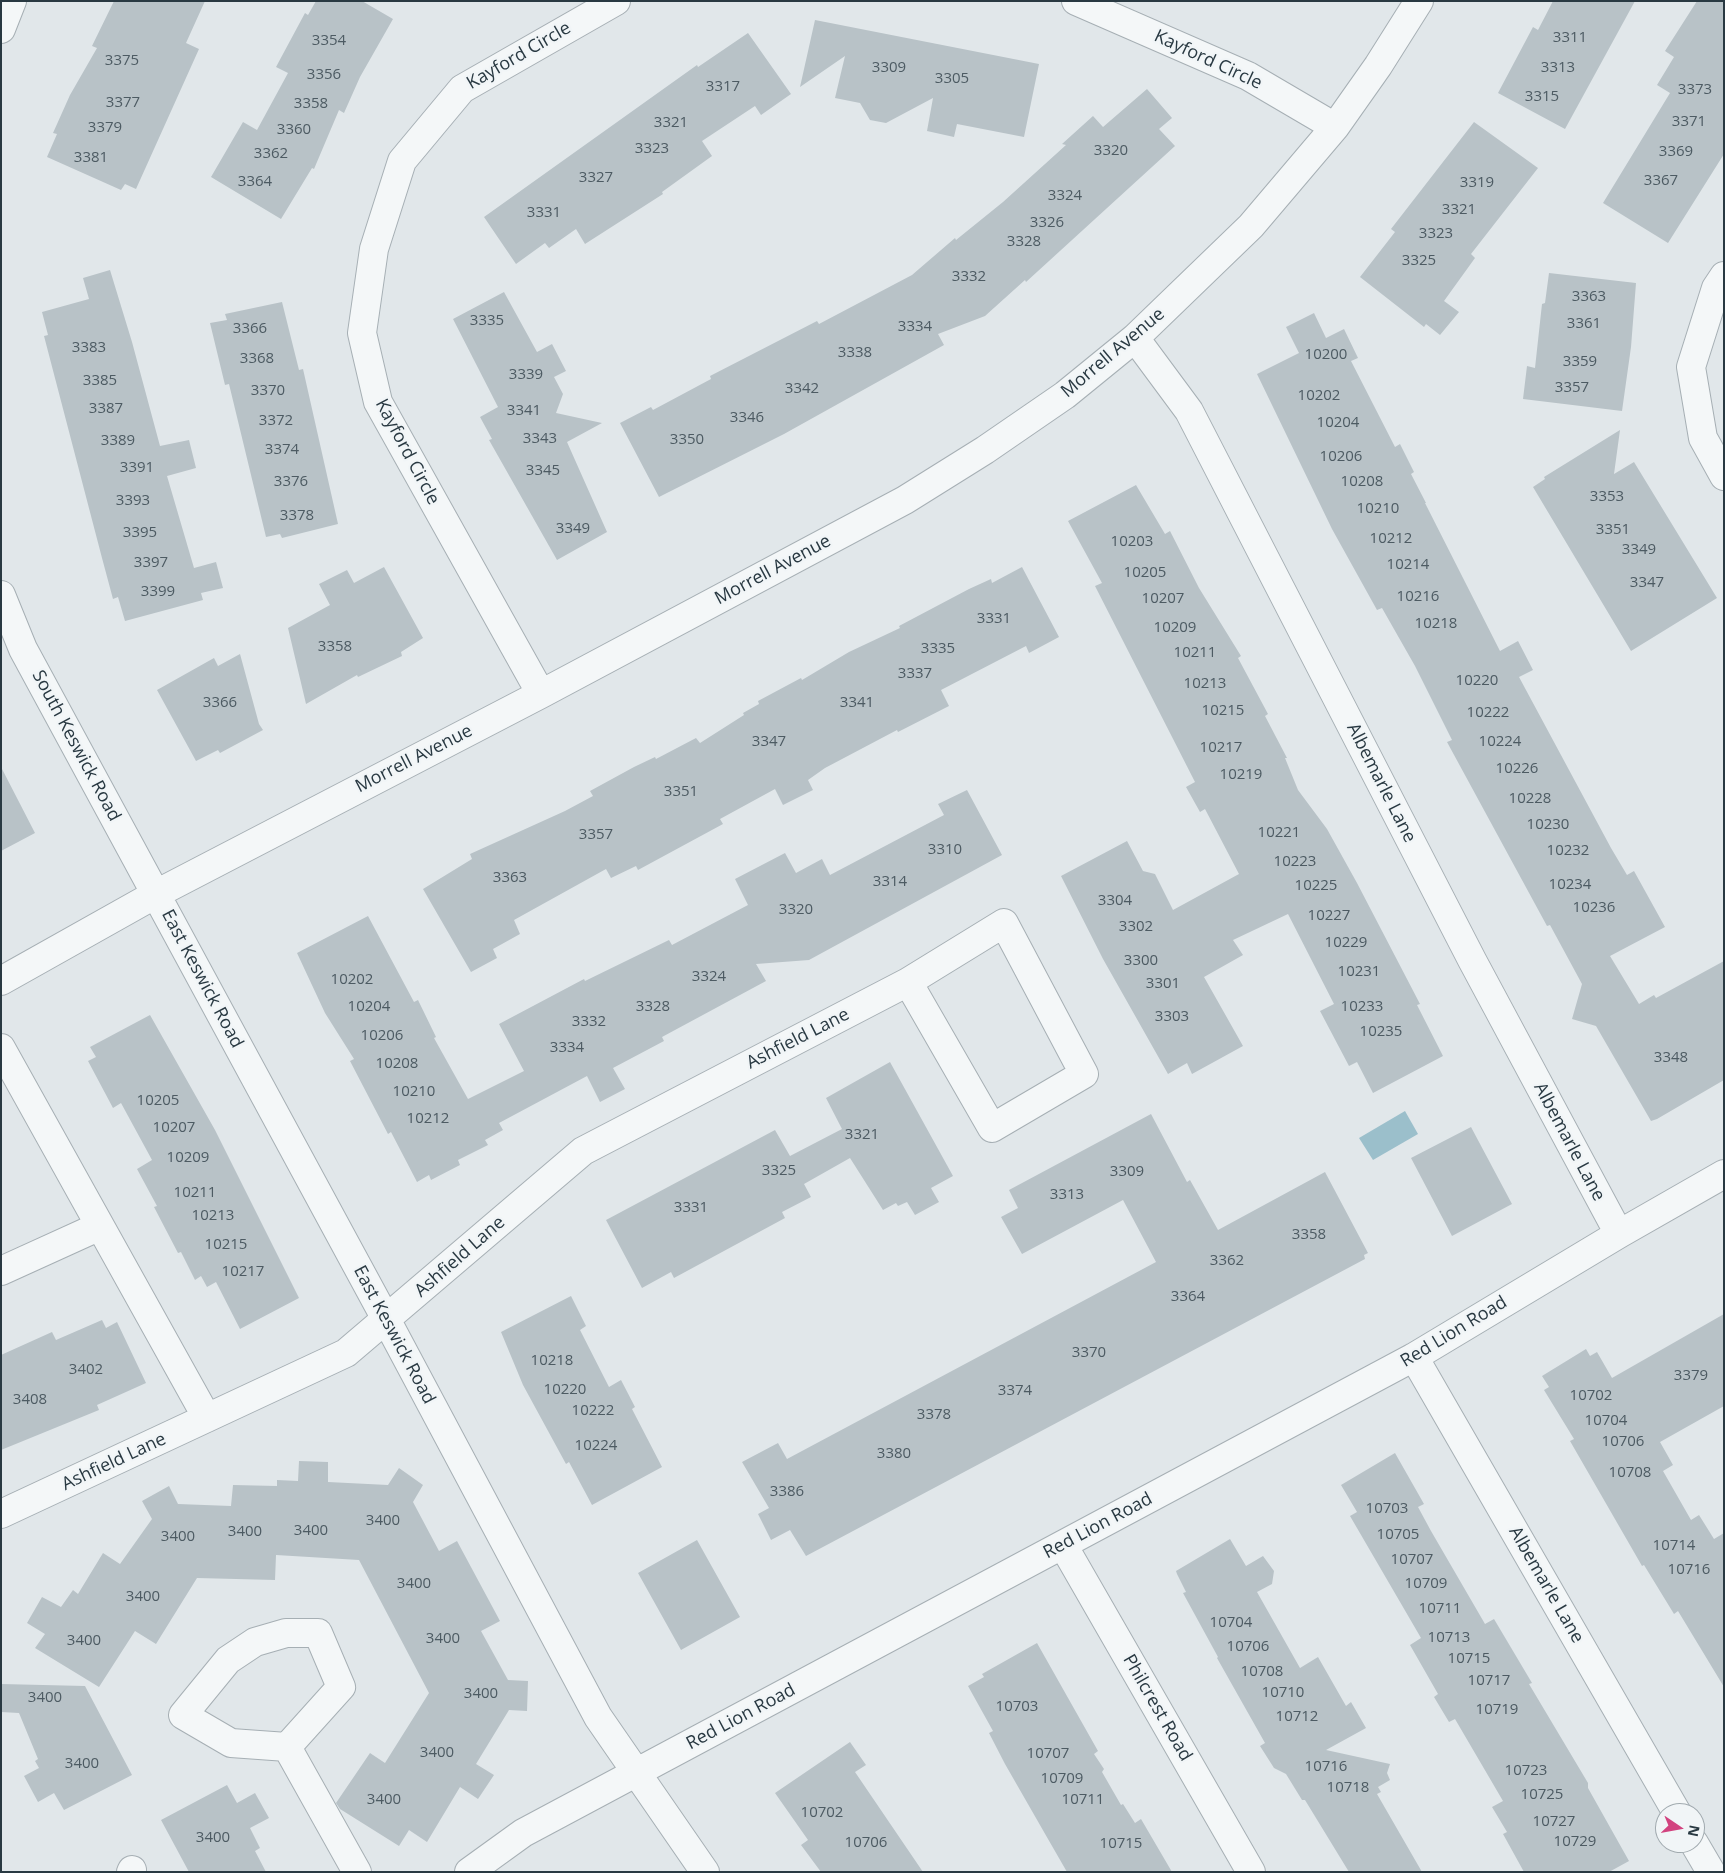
<!DOCTYPE html>
<html>
<head>
<meta charset="utf-8">
<style>
  body { margin:0 }
  #map { position:relative; width:1725px; height:1873px; overflow:hidden; background:#e1e7ea; font-family:"Open Sans",sans-serif }
  canvas { display:block }
  .frame { position:absolute; inset:0; border:2px solid #293942; pointer-events:none }
  .north { position:absolute; left:1655px; top:1803px; width:50px; height:50px; box-sizing:border-box; background:#f1f5f7; border:1px solid #a1aaaf; border-radius:50%; rotate:102deg; font-size:14px; font-weight:700; line-height:20px; text-align:center; color:#293942 }
  .north::after { content:''; display:block; margin:auto; width:18px; height:22px; background:#d2437f; clip-path:polygon(50% 0,100% 100%,50% 72%,0 100%) }
</style>
</head>
<body>
<div id="map">
<canvas width="1725" height="1873"></canvas>
<div class="frame"></div>
<div class="north">N</div>
</div>
<script>
const ctx = document.querySelector('canvas').getContext('2d');
ctx.lineJoin = 'round';
function fillPath(path, color) {
  ctx.fillStyle = color;
  ctx.fill(path, 'evenodd');
}
function poly(rows) {
  const path = new Path2D();
  for (const r of rows) {
    path.moveTo(r[0], r[1]);
    for (let i = 2; i < r.length; i += 2) path.lineTo(r[i], r[i + 1]);
  }
  return path;
}
function strokePath(path, color, width, dash) {
  ctx.strokeStyle = color;
  ctx.lineWidth = width;
  ctx.lineCap = dash ? 'butt' : 'round';
  ctx.setLineDash(dash || []);
  ctx.stroke(path);
}
function drawText(font, color, halo, rows, align = 'center') {
  ctx.font = font + ' "Open Sans",sans-serif';
  ctx.lineWidth = 4.5;
  ctx.setLineDash([]);
  ctx.textBaseline = 'middle';
  ctx.strokeStyle = halo;
  ctx.fillStyle = color;
  for (const [text, x, y, turn = 0] of rows) {
    ctx.save();
    ctx.translate(x, y);
    ctx.rotate((+turn || 0) * Math.PI / 180);
    ctx.textAlign = isNaN(turn) ? turn : align;
    if (halo) ctx.strokeText(text, 0, 0);
    ctx.fillText(text, 0, 0);
    ctx.restore();
  }
}
const water = poly([
  [1405,1111,1418,1134,1373,1160,1359,1138]
]);
const building = poly([
  [114,1,205,1,186,43,199,49,136,189,125,184,121,190,47,157,57,134,53,133,70,95,97,48,92,46],
  [316,1,362,1,393,19,360,77,344,113,339,110,314,169,312,168,281,219,211,177,243,122,257,130,288,73,276,67,305,13,308,15],
  [1553,1,1635,1,1565,129,1498,93,1533,27,1538,30],
  [1697,1,1724,1,1724,154,1668,243,1603,203,1670,93,1657,85,1674,57,1665,51],
  [815,20,1039,64,1024,137,957,124,954,137,927,131,933,98,886,123,870,120,860,103,835,98,845,56,800,87],
  [748,33,791,94,761,115,755,106,702,141,712,156,662,192,663,194,585,244,576,229,549,248,545,243,516,264,484,217,697,65,698,67],
  [1147,89,1172,118,1159,129,1175,146,1026,282,1025,280,985,316,938,334,944,345,784,434,659,497,620,423,651,407,653,410,711,379,710,376,817,321,819,324,912,275,955,238,956,240,1003,202,1066,145,1062,144,1093,116,1103,127],
  [1474,122,1538,168,1471,254,1475,258,1444,301,1459,312,1440,335,1426,324,1424,327,1360,277,1395,232,1391,229],
  [110,270,132,342,160,446,189,440,196,468,167,476,194,568,216,562,223,588,201,593,203,600,125,621,118,597,113,599,102,558,44,336,48,335,42,312,89,299,83,278],
  [1549,273,1636,283,1631,347,1622,411,1523,399,1527,366,1535,368,1542,304,1545,303],
  [504,292,537,352,552,344,566,371,554,377,563,394,556,413,602,423,567,442,607,532,557,560,489,440,492,439,480,417,498,407,453,319],
  [282,302,299,370,303,369,338,524,282,538,280,534,266,537,229,384,225,385,210,323,227,320,225,314],
  [1314,313,1326,338,1344,329,1358,358,1351,361,1395,447,1400,444,1414,472,1411,474,1426,503,1425,503,1500,651,1518,641,1533,670,1519,677,1611,848,1627,875,1634,871,1665,927,1610,956,1639,1004,1654,995,1656,998,1724,961,1724,1080,1657,1119,1651,1121,1596,1026,1572,1019,1582,984,1550,925,1547,926,1447,742,1452,740,1415,666,1382,608,1377,610,1332,529,1257,374,1299,353,1286,327],
  [1620,430,1614,474,1634,462,1717,598,1631,651,1533,487,1545,479,1544,477],
  [1136,485,1165,534,1170,531,1199,588,1241,656,1238,658,1268,714,1265,716,1287,758,1285,758,1298,790,1327,829,1357,883,1420,1004,1417,1005,1443,1056,1373,1093,1357,1062,1349,1066,1320,1011,1334,1004,1288,914,1233,940,1243,955,1204,977,1243,1046,1192,1074,1187,1063,1168,1074,1103,959,1061,876,1127,841,1143,871,1155,874,1173,910,1239,874,1205,809,1200,812,1186,787,1195,782,1095,586,1102,583,1068,521],
  [384,567,423,638,401,652,402,656,358,677,357,675,306,704,288,628,330,605,319,584,347,570,354,583],
  [1022,567,1059,637,1029,653,1026,646,941,690,949,706,898,732,897,730,825,768,808,780,813,790,783,805,775,789,720,819,723,824,638,870,636,866,611,878,606,869,514,920,520,934,493,949,497,958,471,972,423,889,472,859,470,854,565,811,593,796,590,791,634,767,655,757,656,759,696,738,700,743,744,715,743,713,759,704,758,701,801,678,802,680,849,652,900,628,899,626,969,589,991,579,992,583],
  [240,654,259,724,263,730,220,753,218,750,196,761,157,690,214,658,218,666],
  [1,767,35,833,1,851],
  [967,790,1002,855,809,960,756,964,766,981,662,1037,664,1041,613,1068,625,1089,600,1102,587,1076,499,1123,503,1130,485,1140,488,1145,458,1160,460,1165,431,1180,429,1175,417,1182,391,1132,388,1134,350,1061,354,1059,325,1013,297,953,368,916,414,1002,418,1000,436,1037,434,1038,468,1099,524,1071,499,1024,584,979,585,981,669,940,672,945,748,905,735,879,785,853,796,873,822,859,830,875,944,815,938,804],
  [150,1015,215,1130,299,1298,240,1329,216,1282,207,1287,201,1276,195,1280,181,1252,178,1253,154,1207,157,1206,137,1169,152,1160,121,1103,113,1108,88,1061,96,1057,90,1047],
  [890,1062,953,1176,931,1188,939,1202,915,1215,907,1202,898,1206,896,1203,883,1210,850,1158,804,1184,811,1197,782,1212,785,1218,674,1278,671,1272,642,1288,606,1220,775,1130,790,1156,842,1129,826,1098],
  [1151,1114,1187,1182,1190,1180,1218,1230,1325,1172,1368,1253,1364,1255,1365,1259,806,1556,790,1530,771,1540,758,1514,769,1508,742,1462,778,1443,787,1459,1156,1262,1123,1200,1022,1254,1001,1217,1018,1208,1009,1190],
  [1471,1127,1512,1204,1452,1236,1411,1158],
  [571,1296,586,1326,580,1330,609,1387,621,1380,635,1407,632,1409,662,1467,592,1505,569,1462,566,1464,523,1385,501,1332],
  [1724,1314,1724,1406,1660,1442,1673,1465,1663,1471,1691,1520,1699,1515,1714,1539,1724,1533,1724,1687,1678,1611,1674,1614,1644,1565,1642,1566,1570,1441,1574,1439,1544,1390,1549,1387,1542,1376,1586,1349,1590,1356,1597,1352,1612,1378],
  [102,1320,106,1328,117,1322,146,1383,97,1405,99,1410,1,1450,1,1355,52,1332,56,1340],
  [1395,1453,1424,1504,1418,1507,1431,1531,1485,1624,1494,1619,1532,1683,1529,1684,1588,1783,1588,1788,1629,1861,1609,1872,1524,1872,1503,1834,1507,1832,1492,1807,1503,1801,1455,1719,1449,1722,1434,1697,1438,1694,1410,1645,1421,1638,1350,1516,1357,1512,1341,1485],
  [299,1461,328,1462,328,1482,388,1485,399,1468,423,1485,413,1502,439,1551,457,1541,500,1621,481,1631,508,1680,528,1681,527,1711,509,1710,476,1764,494,1775,478,1799,460,1787,427,1842,409,1830,399,1846,340,1809,336,1803,370,1753,385,1763,429,1693,359,1560,276,1555,275,1580,197,1578,156,1644,135,1631,99,1687,35,1648,45,1634,27,1623,42,1597,61,1607,73,1590,78,1594,103,1553,120,1564,152,1519,142,1501,169,1486,178,1504,231,1506,233,1485,277,1486,277,1480,298,1481],
  [1230,1539,1246,1566,1263,1556,1274,1571,1272,1584,1257,1592,1300,1668,1318,1657,1346,1706,1351,1702,1366,1728,1326,1750,1390,1764,1387,1773,1390,1780,1378,1787,1381,1792,1377,1794,1422,1872,1349,1872,1305,1800,1302,1800,1286,1774,1274,1768,1260,1746,1265,1743,1217,1658,1218,1657,1183,1593,1186,1592,1177,1574,1176,1571],
  [697,1540,740,1617,681,1650,638,1573],
  [1037,1643,1098,1751,1094,1754,1104,1769,1102,1772,1121,1805,1123,1804,1135,1823,1141,1819,1172,1872,1067,1872,1048,1839,1005,1764,989,1733,993,1731,968,1686,984,1677,982,1674],
  [1,1684,85,1686,132,1775,64,1810,54,1793,38,1802,24,1776,39,1768,35,1761,38,1759,19,1713,1,1712],
  [850,1742,866,1765,855,1772,923,1872,821,1872,801,1845,808,1840,775,1793],
  [227,1785,237,1803,255,1793,269,1818,250,1828,260,1848,255,1851,266,1872,189,1872,161,1820]
]);
const minor = poly([
  [1076,1,1248,76,1335,127],
  [1,29,12,1],
  [1724,276,1716,288,1691,367,1703,438,1724,476],
  [1135,338,1189,411,1472,960,1619,1234],
  [1,595,23,649,387,1321,598,1717,705,1872],
  [541,694,378,402,362,333,374,249,402,161,462,89,616,1],
  [1,981,156,894,541,694,905,500,985,450,1065,395,1135,338,1251,226,1335,127,1378,66,1419,1],
  [1,1048,207,1418],
  [1,1271,100,1226],
  [1414,1357,1677,1813],
  [1,1514,346,1353,583,1151,908,982,1004,923,1084,1074,992,1128,908,982],
  [1063,1545,1251,1872],
  [286,1633,318,1633,341,1687,287,1747,231,1743,183,1715,228,1660,255,1642,286,1633],
  [287,1747,357,1872],
  [1694,1843,1711,1872],
  [131,1872,132,1870],
  [469,1872,523,1833,1414,1357,1619,1234,1724,1174]
]);
const numberNames = [
  ["3311",1570,38],
  ["3354",329,41],
  ["3375",122,61],
  ["3309",889,68],
  ["3313",1558,68],
  ["3356",324,75],
  ["3305",952,79],
  ["3317",723,87],
  ["3373",1695,90],
  ["3315",1542,97],
  ["3377",123,103],
  ["3358",311,104],
  ["3371",1689,122],
  ["3321",671,123],
  ["3379",105,128],
  ["3360",294,130],
  ["3323",652,149],
  ["3320",1111,151],
  ["3369",1676,152],
  ["3362",271,154],
  ["3381",91,158],
  ["3327",596,178],
  ["3367",1661,181],
  ["3364",255,182],
  ["3319",1477,183],
  ["3324",1065,196],
  ["3321",1459,210],
  ["3331",544,213],
  ["3326",1047,223],
  ["3323",1436,234],
  ["3328",1024,242],
  ["3325",1419,261],
  ["3332",969,277],
  ["3363",1589,297],
  ["3335",487,321],
  ["3361",1584,324],
  ["3334",915,327],
  ["3366",250,329],
  ["3383",89,348],
  ["3338",855,353],
  ["10200",1326,355],
  ["3368",257,359],
  ["3359",1580,362],
  ["3339",526,375],
  ["3385",100,381],
  ["3357",1572,388],
  ["3342",802,389],
  ["3370",268,391],
  ["10202",1319,396],
  ["3387",106,409],
  ["3341",524,411],
  ["3346",747,418],
  ["3372",276,421],
  ["10204",1338,423],
  ["3343",540,439],
  ["3350",687,440],
  ["3389",118,441],
  ["3374",282,450],
  ["10206",1341,457],
  ["3391",137,468],
  ["3345",543,471],
  ["3376",291,482],
  ["10208",1362,482],
  ["3353",1607,497],
  ["3393",133,501],
  ["10210",1378,509],
  ["3378",297,516],
  ["3349",573,529],
  ["3351",1613,530],
  ["3395",140,533],
  ["10212",1391,539],
  ["10203",1132,542],
  ["3349",1639,550],
  ["3397",151,563],
  ["10214",1408,565],
  ["10205",1145,573],
  ["3347",1647,583],
  ["3399",158,592],
  ["10216",1418,597],
  ["10207",1163,599],
  ["3331",994,619],
  ["10218",1436,624],
  ["10209",1175,628],
  ["3358",335,647],
  ["3335",938,649],
  ["10211",1195,653],
  ["3337",915,674],
  ["10220",1477,681],
  ["10213",1205,684],
  ["3366",220,703],
  ["3341",857,703],
  ["10215",1223,711],
  ["10222",1488,713],
  ["3347",769,742],
  ["10224",1500,742],
  ["10217",1221,748],
  ["10226",1517,769],
  ["10219",1241,775],
  ["3351",681,792],
  ["10228",1530,799],
  ["10230",1548,825],
  ["10221",1279,833],
  ["3357",596,835],
  ["3310",945,850],
  ["10232",1568,851],
  ["10223",1295,862],
  ["3363",510,878],
  ["3314",890,882],
  ["10234",1570,885],
  ["10225",1316,886],
  ["3304",1115,901],
  ["10236",1594,908],
  ["3320",796,910],
  ["10227",1329,916],
  ["3302",1136,927],
  ["10229",1346,943],
  ["3300",1141,961],
  ["10231",1359,972],
  ["3324",709,977],
  ["10202",352,980],
  ["3301",1163,984],
  ["10204",369,1007],
  ["3328",653,1007],
  ["10233",1362,1007],
  ["3303",1172,1017],
  ["3332",589,1022],
  ["10235",1381,1032],
  ["10206",382,1036],
  ["3334",567,1048],
  ["3348",1671,1058],
  ["10208",397,1064],
  ["10210",414,1092],
  ["10205",158,1101],
  ["10212",428,1119],
  ["10207",174,1128],
  ["3321",862,1135],
  ["10209",188,1158],
  ["3325",779,1171],
  ["3309",1127,1172],
  ["10211",195,1193],
  ["3313",1067,1195],
  ["3331",691,1208],
  ["10213",213,1216],
  ["3358",1309,1235],
  ["10215",226,1245],
  ["3362",1227,1261],
  ["10217",243,1272],
  ["3364",1188,1297],
  ["3370",1089,1353],
  ["10218",552,1361],
  ["3402",86,1370],
  ["3379",1691,1376],
  ["10220",565,1390],
  ["3374",1015,1391],
  ["10702",1591,1396],
  ["3408",30,1400],
  ["10222",593,1411],
  ["3378",934,1415],
  ["10704",1606,1421],
  ["10706",1623,1442],
  ["10224",596,1446],
  ["3380",894,1454],
  ["10708",1630,1473],
  ["3386",787,1492],
  ["10703",1387,1509],
  ["3400",383,1521],
  ["3400",311,1531],
  ["3400",245,1532],
  ["10705",1398,1535],
  ["3400",178,1537],
  ["10714",1674,1546],
  ["10707",1412,1560],
  ["10716",1689,1570],
  ["3400",414,1584],
  ["10709",1426,1584],
  ["3400",143,1597],
  ["10711",1440,1609],
  ["10704",1231,1623],
  ["10713",1449,1638],
  ["3400",443,1639],
  ["3400",84,1641],
  ["10706",1248,1647],
  ["10715",1469,1659],
  ["10708",1262,1672],
  ["10717",1489,1681],
  ["10710",1283,1693],
  ["3400",481,1694],
  ["3400",45,1698],
  ["10703",1017,1707],
  ["10719",1497,1710],
  ["10712",1297,1717],
  ["3400",437,1753],
  ["10707",1048,1754],
  ["3400",82,1764],
  ["10716",1326,1767],
  ["10723",1526,1771],
  ["10709",1062,1779],
  ["10718",1348,1788],
  ["10725",1542,1795],
  ["3400",384,1800],
  ["10711",1083,1800],
  ["10702",822,1813],
  ["10727",1554,1822],
  ["3400",213,1838],
  ["10729",1575,1842],
  ["10706",866,1843],
  ["10715",1121,1844]
];
const streetNames = [
  ["Kayford Circle",519,56,-30],
  ["Kayford Circle",1208,60,25],
  ["Morrell Avenue",1113,353,-40],
  ["Kayford Circle",407,452,62],
  ["Morrell Avenue",773,570,-28],
  ["South Keswick Road",76,746,62],
  ["Morrell Avenue",414,759,-27],
  ["Albemarle Lane",1381,783,63],
  ["East Keswick Road",202,979,62],
  ["Ashfield Lane",798,1039,-27],
  ["Albemarle Lane",1569,1142,62],
  ["Ashfield Lane",460,1257,-41],
  ["Red Lion Road",1454,1332,-31],
  ["East Keswick Road",394,1335,62],
  ["Ashfield Lane",114,1462,-25],
  ["Red Lion Road",1098,1526,-28],
  ["Albemarle Lane",1546,1585,60],
  ["Philcrest Road",1157,1708,60],
  ["Red Lion Road",741,1717,-28]
];
fillPath(water, '#9bbfcb');
fillPath(building, '#b8c2c7');
strokePath(minor, '#a6afb4', 30);
strokePath(minor, '#f4f7f8', 28);
drawText('15px', '#4d5b63', null, numberNames);
drawText('18px', '#293942', '#f1f5f7', streetNames);
</script>
</body>
</html>
